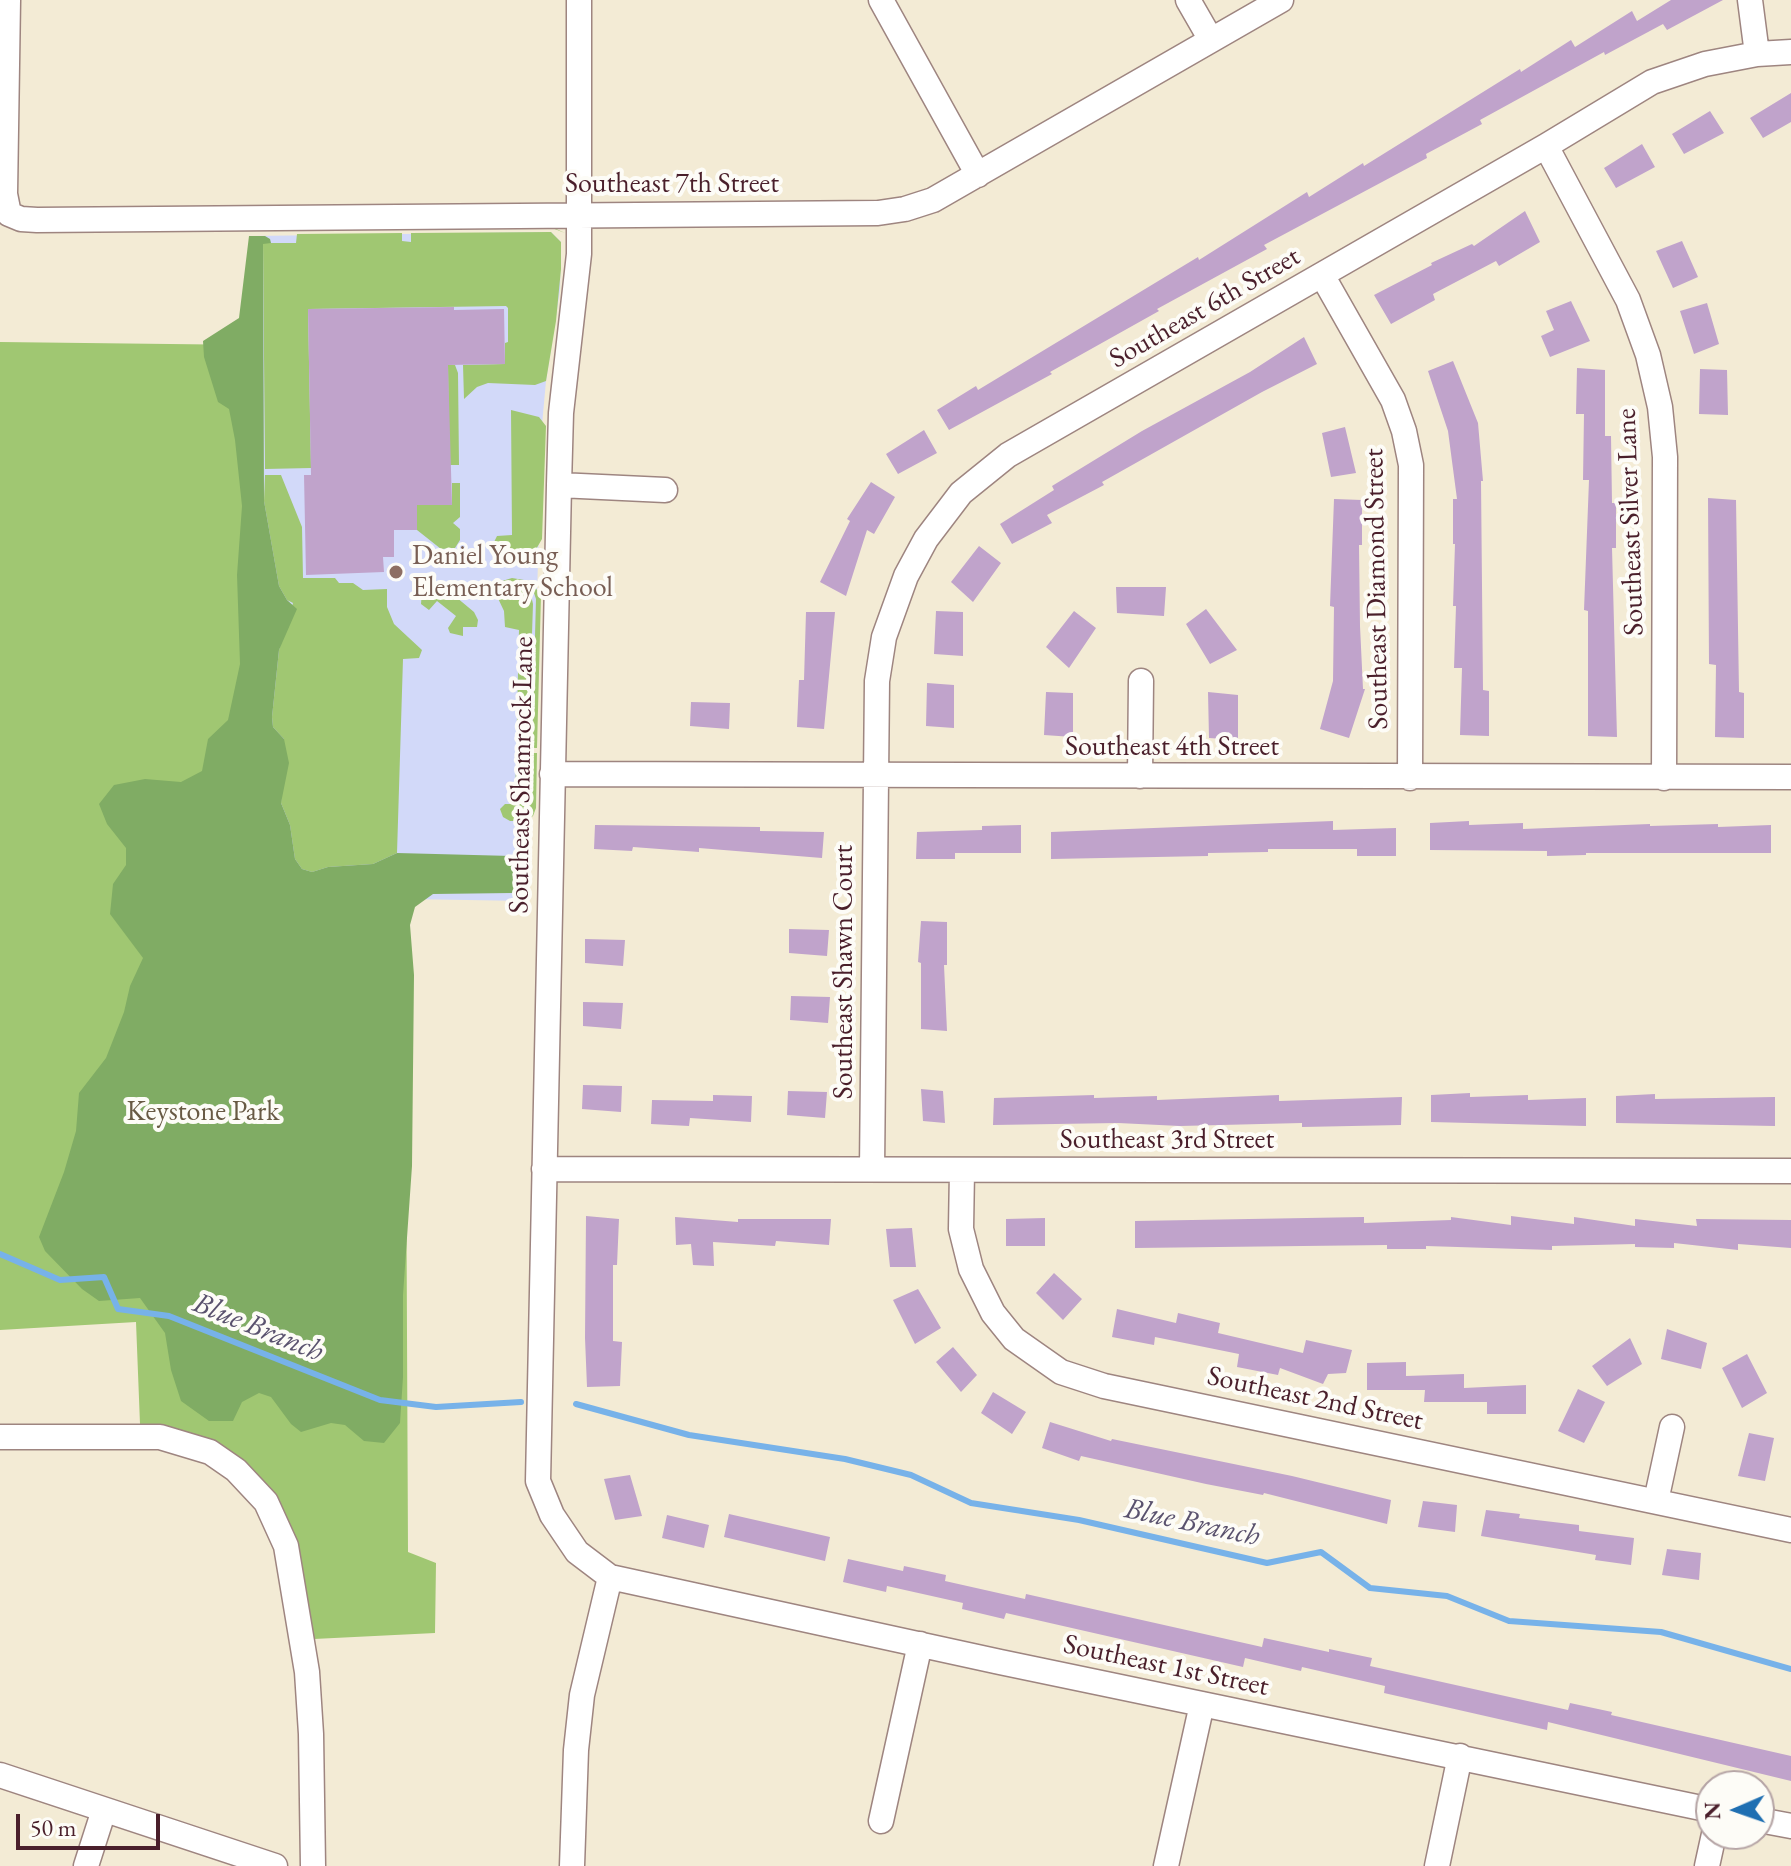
<!DOCTYPE html>
<html>
<head>
<meta charset="utf-8">
<style>
  body { margin:0 }
  #map { position:relative; width:1791px; height:1866px; overflow:hidden; background:#f3ebd5; font-family:"EB Garamond",serif }
  canvas { display:block }
  .north { position:absolute; left:1695px; top:1770px; width:80px; height:80px; box-sizing:border-box; background:#fdfcf7; border:2px solid #b5a4a5; border-radius:50%; rotate:268deg; font-size:22px; font-weight:700; line-height:32px; text-align:center; color:#4a1f2b }
  .north::after { content:''; display:block; margin:auto; width:28px; height:36px; background:#1f6fb2; clip-path:polygon(50% 0,100% 100%,50% 72%,0 100%) }
  .scale { position:absolute; left:16px; top:1814px; width:144px; height:36px; box-sizing:border-box; border:4px solid #4a1f2b; border-top:0; padding-left:10px; font-size:24px; line-height:28px; white-space:nowrap; color:#4a1f2b; -webkit-text-stroke:6px #fdfcf7; paint-order:stroke }
</style>
</head>
<body>
<div id="map">
<canvas width="1791" height="1866"></canvas>
<div class="north">N</div>
<div class="scale">50 m</div>
</div>
<script>
const ctx = document.querySelector('canvas').getContext('2d');
ctx.lineJoin = 'round';
function fillPath(path, color) {
  ctx.fillStyle = color;
  ctx.fill(path, 'evenodd');
}
function poly(rows) {
  const path = new Path2D();
  for (const r of rows) {
    path.moveTo(r[0], r[1]);
    for (let i = 2; i < r.length; i += 2) path.lineTo(r[i], r[i + 1]);
  }
  return path;
}
function strokePath(path, color, width, dash) {
  ctx.strokeStyle = color;
  ctx.lineWidth = width;
  ctx.lineCap = dash ? 'butt' : 'round';
  ctx.setLineDash(dash || []);
  ctx.stroke(path);
}
function drawText(font, color, halo, rows, align = 'center') {
  ctx.font = font + ' "EB Garamond",serif';
  ctx.lineWidth = 8;
  ctx.setLineDash([]);
  ctx.textBaseline = 'middle';
  ctx.strokeStyle = halo;
  ctx.fillStyle = color;
  for (const [text, x, y, turn = 0] of rows) {
    ctx.save();
    ctx.translate(x, y);
    ctx.rotate((+turn || 0) * Math.PI / 180);
    ctx.textAlign = isNaN(turn) ? turn : align;
    if (halo) ctx.strokeText(text, 0, 0);
    ctx.fillText(text, 0, 0);
    ctx.restore();
  }
}
const built = poly([
  [551,232,561,242,560,290,546,381,542,425,528,901,405,899,255,902,253,236]
]);
const green = poly([
  [552,227,565,233,552,228,270,230],
  [551,232,561,242,561,269,556,321,546,381,535,385,488,383,477,387,464,399,463,365,505,364,505,343,508,342,508,308,506,306,308,309,311,468,265,469,263,243,296,243,297,234,402,233,402,241,411,242,411,233],
  [0,342,254,345,255,901,405,899,408,1552,436,1563,435,1633,314,1639,276,1503,165,1426,140,1424,136,1322,0,1330],
  [448,365,455,365,458,373,459,465,449,465],
  [511,410,539,417,546,426,542,539,535,551,519,556,502,553,494,542,497,536,512,535],
  [265,475,281,475,302,527,303,578,335,578,339,583,353,583,363,590,387,589,387,607,394,624,422,650,419,658,403,659,397,853,373,864,328,867,312,872,302,869,295,859,290,825,281,803,284,739,273,727,272,717,279,650,293,603,287,600,279,586,264,501],
  [452,483,460,483,460,517,453,523,460,529,460,540,455,548,441,549,417,530,417,505,452,505],
  [512,578,530,581,541,595,537,748,532,748,536,599,533,590,527,585,502,581],
  [431,583,444,587,474,612,478,620,477,627,463,627,463,636,450,633,448,628,456,616,437,601,429,610,421,604,422,590],
  [518,586,530,591,533,604,528,753,537,753,536,808,533,816,525,821,510,821,503,817,500,809,505,804,515,804,519,630,505,627,504,611,495,592,496,587]
]);
const forest = poly([
  [249,236,265,236,270,239,271,243,263,244,264,501,279,586,287,600,297,609,279,650,272,717,273,727,284,739,289,763,281,803,290,825,295,859,302,869,312,872,328,867,373,864,397,853,512,856,518,886,512,893,433,894,415,907,410,925,414,975,412,1166,403,1295,403,1377,400,1423,384,1443,364,1441,345,1425,331,1423,301,1432,291,1424,271,1397,259,1393,242,1402,233,1421,209,1421,181,1401,171,1370,165,1333,140,1298,99,1301,82,1289,45,1251,39,1237,64,1172,76,1131,79,1093,106,1058,124,1012,130,986,143,958,110,914,113,884,126,865,126,848,107,824,99,804,114,785,145,779,181,782,202,771,208,739,228,720,240,664,237,575,242,506,235,440,229,409,218,402,204,357,203,341,239,318]
]);
const stream = poly([
  [0,1254,60,1280,104,1277,118,1309,169,1316,380,1400,436,1407,521,1402],
  [576,1404,689,1435,845,1459,911,1475,971,1503,1079,1520,1267,1563,1321,1552,1370,1588,1447,1596,1509,1621,1661,1632,1791,1669]
]);
const building = poly([
  [1671,0,1723,0,1667,30,1663,24,1605,55,1604,52,1480,120,1482,124,1426,154,1427,158,1264,245,1267,249,1157,309,1159,311,1050,372,1052,374,949,430,937,410,976,386,978,390,1198,257,1199,260,1307,192,1309,197,1363,163,1364,166,1520,69,1521,72,1571,40,1575,47,1632,11,1637,21],
  [1791,93,1791,122,1763,138,1750,118],
  [1710,111,1724,133,1684,154,1672,134],
  [1642,144,1655,167,1616,188,1604,168],
  [1525,211,1540,242,1499,266,1496,261,1433,294,1435,300,1391,324,1374,295,1432,265,1431,263,1472,244,1474,246],
  [1682,241,1698,277,1673,288,1656,251],
  [1571,301,1590,341,1550,357,1541,336,1554,330,1546,311],
  [1707,303,1719,344,1694,354,1680,311],
  [454,307,454,310,504,309,505,364,448,365,452,505,417,505,417,530,394,530,394,557,383,557,384,572,306,575,304,475,311,475,308,309],
  [1304,337,1317,364,1262,392,1102,482,1104,485,1047,515,1052,523,1012,544,1000,524,1054,490,1052,486,1142,431,1250,372],
  [1453,361,1478,423,1483,481,1481,481,1483,690,1489,691,1489,736,1460,735,1462,668,1454,668,1456,606,1453,606,1455,544,1453,544,1453,499,1457,499,1448,431,1428,371],
  [1577,368,1605,370,1605,436,1611,436,1612,503,1616,503,1616,548,1612,548,1617,737,1588,736,1588,611,1584,610,1589,480,1583,480,1584,414,1576,414],
  [1700,369,1727,370,1728,415,1699,414],
  [1345,427,1356,473,1331,477,1322,433],
  [924,430,937,453,898,474,886,454],
  [871,482,895,497,874,534,867,530,846,596,820,582,850,521,847,519],
  [1708,498,1736,500,1739,692,1744,693,1744,738,1715,737,1716,665,1709,664],
  [1334,499,1362,500,1362,545,1359,545,1360,626,1363,689,1365,689,1349,738,1320,729,1333,681,1334,607,1330,606],
  [979,546,1001,563,973,602,951,582],
  [1116,587,1166,587,1164,616,1117,613],
  [1206,609,1237,650,1210,664,1186,624],
  [936,611,963,612,963,656,934,654],
  [1074,611,1096,628,1069,668,1046,647],
  [806,612,835,612,824,729,797,727,799,680,804,680],
  [927,683,954,685,954,728,926,726],
  [1046,692,1073,693,1073,737,1044,735],
  [1208,692,1238,695,1238,740,1209,738],
  [691,702,730,703,729,729,690,726],
  [1333,821,1333,830,1396,828,1396,856,1357,856,1357,849,1268,849,1268,852,1208,853,1208,856,1051,859,1051,832],
  [1469,821,1469,825,1523,823,1523,829,1650,824,1650,826,1718,824,1718,827,1771,825,1771,853,1586,853,1586,855,1547,856,1547,851,1430,850,1430,823],
  [595,825,760,827,760,831,824,832,822,858,699,848,699,852,633,847,632,851,594,849],
  [1021,825,1021,853,955,853,955,859,916,859,917,832,982,830,982,826],
  [921,921,947,922,947,965,944,965,947,1031,921,1029,921,963,918,962],
  [789,929,829,930,827,956,789,953],
  [585,939,625,940,623,966,585,963],
  [791,996,830,997,828,1023,790,1020],
  [583,1002,623,1003,621,1029,583,1026],
  [583,1085,622,1086,621,1112,582,1109],
  [921,1089,943,1091,945,1123,923,1121],
  [788,1091,827,1092,825,1118,787,1115],
  [1470,1093,1470,1097,1528,1095,1528,1100,1586,1098,1586,1126,1431,1122,1431,1095],
  [1655,1094,1655,1099,1775,1097,1775,1126,1616,1123,1616,1096],
  [713,1095,752,1096,751,1122,690,1118,689,1126,651,1124,652,1100,713,1101],
  [1094,1095,1094,1098,1157,1096,1157,1100,1279,1095,1279,1101,1402,1097,1401,1125,1302,1127,1302,1123,1180,1126,1118,1123,993,1125,994,1098],
  [586,1216,619,1219,617,1265,613,1265,613,1341,622,1342,620,1386,587,1387,585,1338],
  [1511,1216,1574,1224,1574,1217,1635,1226,1635,1219,1697,1226,1696,1219,1791,1220,1791,1248,1738,1244,1738,1250,1674,1243,1674,1248,1635,1247,1635,1244,1552,1246,1552,1250,1426,1246,1426,1249,1387,1249,1387,1245,1135,1248,1135,1221,1364,1217,1364,1223,1451,1220,1451,1217,1511,1225],
  [675,1217,738,1222,738,1219,831,1219,829,1245,776,1241,775,1246,713,1242,714,1266,693,1265,691,1244,676,1245],
  [1045,1218,1045,1246,1006,1246,1006,1219],
  [912,1228,916,1267,890,1267,886,1229],
  [1054,1273,1082,1299,1063,1320,1036,1293],
  [918,1289,941,1328,915,1344,893,1300],
  [1117,1309,1176,1323,1178,1313,1220,1323,1218,1333,1303,1353,1306,1340,1352,1350,1346,1373,1328,1374,1323,1384,1280,1368,1278,1375,1237,1367,1239,1354,1155,1337,1154,1345,1112,1337],
  [1667,1329,1707,1343,1701,1369,1661,1359],
  [1630,1338,1642,1364,1607,1386,1592,1366],
  [953,1347,977,1375,961,1392,936,1362],
  [1747,1354,1767,1393,1742,1408,1722,1368],
  [1406,1362,1406,1376,1464,1374,1464,1388,1526,1385,1526,1414,1487,1414,1487,1402,1424,1402,1425,1390,1367,1390,1367,1363],
  [1578,1389,1605,1402,1584,1443,1558,1431],
  [993,1392,1026,1412,1012,1434,981,1413],
  [1050,1422,1111,1441,1112,1439,1292,1476,1391,1500,1387,1524,1264,1493,1263,1495,1206,1484,1081,1456,1079,1461,1042,1448],
  [1749,1433,1774,1438,1765,1481,1738,1476],
  [630,1475,642,1516,615,1520,604,1479],
  [1423,1501,1457,1505,1455,1532,1418,1527],
  [1486,1510,1520,1514,1519,1518,1579,1525,1579,1531,1634,1538,1631,1565,1595,1560,1596,1555,1481,1536],
  [729,1514,830,1537,825,1561,724,1537],
  [667,1515,709,1525,704,1548,662,1538],
  [1667,1549,1701,1553,1699,1580,1662,1575],
  [848,1559,903,1571,904,1566,946,1575,945,1581,1025,1599,1026,1594,1262,1647,1264,1638,1329,1652,1329,1649,1372,1658,1370,1666,1568,1710,1570,1703,1612,1712,1611,1715,1791,1756,1791,1781,1548,1722,1547,1730,1384,1693,1385,1686,1302,1667,1301,1671,1245,1658,1243,1667,1006,1613,1004,1619,962,1609,963,1603,887,1586,886,1592,843,1582]
]);
const minor = poly([
  [8,0,5,194,9,214,21,219,37,220,878,213,905,209,933,200,1281,0],
  [881,0,978,175],
  [1188,0,1211,40],
  [1750,0,1757,54],
  [1546,146,1628,300,1648,355,1660,407,1665,457,1664,778],
  [1322,275,1393,400,1404,431,1411,465,1410,778],
  [559,485,665,490],
  [552,774,1791,777],
  [1140,776,1141,681],
  [544,1169,1791,1171],
  [872,1169,877,681,884,637,906,576,926,539,961,493,1008,455,1546,146,1652,82,1705,64,1757,54,1791,52],
  [962,1171,961,1229,971,1269,993,1313,1014,1339,1061,1372,1104,1386,1791,1530],
  [0,1437,160,1437,210,1452,236,1470,266,1502,286,1546,307,1672,311,1734,313,1866],
  [1656,1501,1672,1427],
  [610,1577,1000,1662,1711,1810],
  [0,1775,275,1866],
  [1759,1820,1791,1826],
  [881,1821,920,1644],
  [86,1866,104,1810],
  [572,1866,576,1750,582,1695,610,1577,577,1552,552,1515,538,1481,559,485,561,413,579,254,579,0],
  [1166,1866,1202,1704],
  [1437,1866,1460,1756],
  [1707,1866,1714,1834]
]);
const markers = [
  [396,572,8,"#8d6e63"]
];
const streetNames = [
  ["Southeast 7th Street",672,184],
  ["Southeast 6th Street",1205,308,-30],
  ["Southeast Silver Lane",1631,522,-92],
  ["Southeast Diamond Street",1377,589,-91],
  ["Southeast 4th Street",1172,747],
  ["Southeast Shamrock Lane",522,775,-89],
  ["Southeast Shawn Court",844,972,-90],
  ["Southeast 3rd Street",1167,1140],
  ["Southeast 2nd Street",1315,1399,12],
  ["Southeast 1st Street",1166,1666,12]
];
const educationNames = [
  ["Daniel Young",412,556],
  ["Elementary School",412,588]
];
const parkNames = [
  ["Keystone Park",203,1112]
];
const waterNames = [
  ["Blue Branch",258,1328,22],
  ["Blue Branch",1192,1523,12]
];
fillPath(built, '#d2d9f9');
fillPath(green, '#a0c772');
fillPath(forest, '#80ac64');
strokePath(stream, '#77b2e9', 6);
fillPath(building, '#c0a3cb');
strokePath(minor, '#9e8580', 27);
strokePath(minor, '#fff', 24);
for (const [x, y, r, color] of markers) {
  const dot = new Path2D();
  dot.arc(x, y, r, 0, 2 * Math.PI);
  ctx.fillStyle = color;
  ctx.fill(dot);
  strokePath(dot, '#fdfcf7', 3);
}
drawText('28px', '#4a1f2b', '#fdfcf7', streetNames);
drawText('28px', '#785e54', '#fdfcf7', educationNames, 'left');
drawText('28px', '#685a44', '#fdfcf7', parkNames);
drawText('italic 30px', '#5a526e', '#fdfcf7', waterNames);
</script>
</body>
</html>
